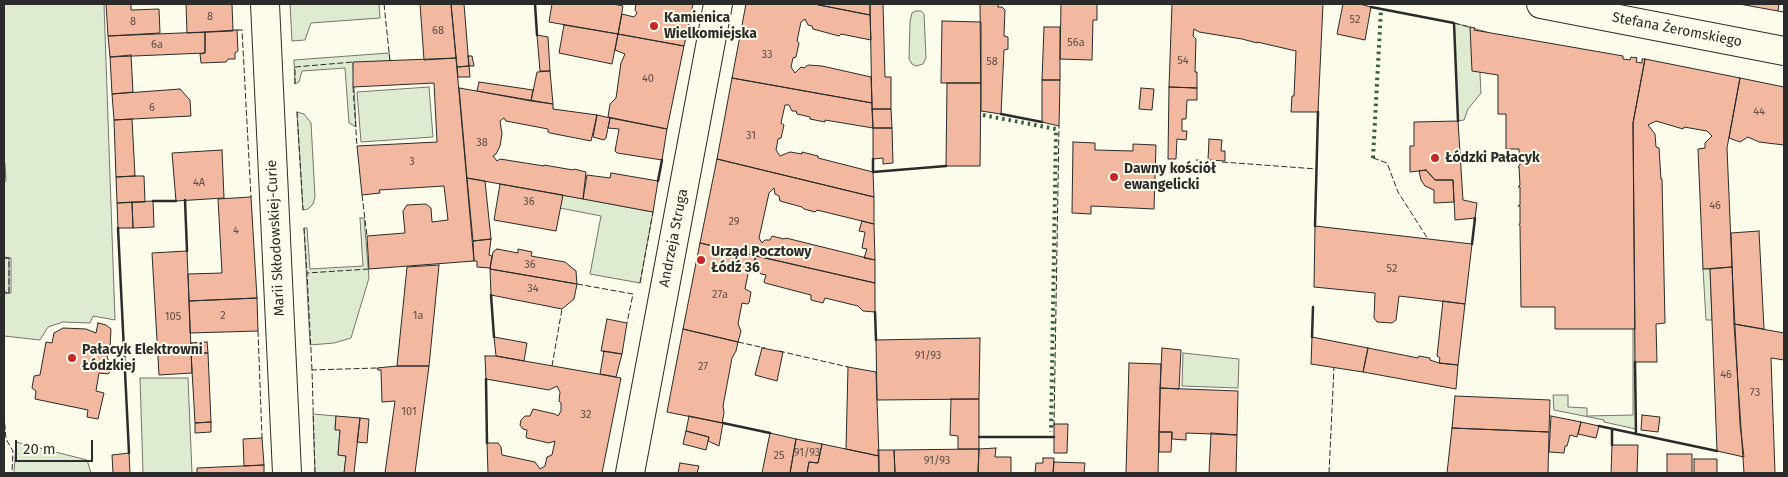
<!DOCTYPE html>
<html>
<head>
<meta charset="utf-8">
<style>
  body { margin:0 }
  #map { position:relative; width:1788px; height:477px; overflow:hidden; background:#fdfbea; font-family:"Fira Sans",sans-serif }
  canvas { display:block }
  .frame { position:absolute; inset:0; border:5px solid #2b2b2b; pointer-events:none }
  .scale { position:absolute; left:15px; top:440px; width:78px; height:22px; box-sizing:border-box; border:2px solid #2b2b2b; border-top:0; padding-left:6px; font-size:15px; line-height:18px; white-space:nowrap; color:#2b2b2b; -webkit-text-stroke:4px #fdfbea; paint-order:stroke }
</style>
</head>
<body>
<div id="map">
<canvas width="1788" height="477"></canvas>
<div class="frame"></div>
<div class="scale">20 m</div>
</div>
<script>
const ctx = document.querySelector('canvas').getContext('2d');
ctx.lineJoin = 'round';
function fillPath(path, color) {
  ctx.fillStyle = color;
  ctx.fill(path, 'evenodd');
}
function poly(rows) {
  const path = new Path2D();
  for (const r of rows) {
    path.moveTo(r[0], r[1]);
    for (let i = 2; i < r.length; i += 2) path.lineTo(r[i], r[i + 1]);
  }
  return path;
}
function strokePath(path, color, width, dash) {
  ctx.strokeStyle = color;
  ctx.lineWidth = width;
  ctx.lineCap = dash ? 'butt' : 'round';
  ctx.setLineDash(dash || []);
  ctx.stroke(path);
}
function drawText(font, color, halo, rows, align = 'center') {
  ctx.font = font + ' "Fira Sans",sans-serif';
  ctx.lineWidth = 4;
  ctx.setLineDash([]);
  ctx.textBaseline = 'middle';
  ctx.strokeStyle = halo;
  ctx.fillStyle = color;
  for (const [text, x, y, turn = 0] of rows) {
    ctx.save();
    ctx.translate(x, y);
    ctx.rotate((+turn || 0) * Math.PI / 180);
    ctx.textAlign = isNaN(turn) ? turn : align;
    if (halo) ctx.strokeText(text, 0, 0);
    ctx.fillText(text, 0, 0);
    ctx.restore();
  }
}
const green = poly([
  [4,4,104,4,115,320,93,316,90,323,63,322,48,327,40,340,4,336,4,294,11,293,11,258,4,257,4,182,6,181,5,163,4,163,4,4],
  [290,4,379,4,380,18,311,23,305,40,292,41,290,4],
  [916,11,921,11,924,14,926,58,923,64,916,66,912,64,909,59,910,22,912,13,916,11],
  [1454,23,1487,32,1480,74,1481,93,1468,109,1464,120,1458,121,1454,23],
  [389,53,390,61,353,63,356,127,349,123,345,68,302,71,299,82,295,84,294,60,389,53],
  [429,87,433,137,361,142,357,92,429,87],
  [297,112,304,114,311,123,315,197,313,204,308,209,303,210,297,112],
  [563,195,653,212,640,283,590,274,601,216,560,208,563,195],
  [360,218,364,218,369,278,351,338,334,343,310,345,304,228,307,228,310,269,363,266,360,218],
  [4,258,9,258,9,293,4,292,4,258],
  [1703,269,1710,269,1712,320,1706,320,1703,269],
  [1633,329,1635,329,1636,429,1604,422,1604,420,1554,410,1553,395,1568,395,1568,407,1587,408,1587,416,1633,415,1633,329],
  [1183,353,1239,359,1238,388,1182,386,1183,353],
  [140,378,188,378,192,473,143,473,140,378],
  [313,414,336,416,335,429,340,430,338,455,346,456,344,473,315,473,313,414],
  [16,442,87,460,91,473,14,473,16,442]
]);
const building = poly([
  [106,4,131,4,131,10,159,9,160,33,108,36,106,4],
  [186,4,232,4,233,31,187,33,186,4],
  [420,4,451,4,456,58,424,60,420,4],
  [451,4,464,4,469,66,457,67,451,4],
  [552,4,613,4,623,6,618,34,549,22,552,4],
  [636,4,693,4,684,46,618,34,622,14,634,17,637,13,635,10,636,4],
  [746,4,814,4,870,15,871,40,841,34,839,36,813,29,812,26,808,25,805,19,801,22,797,41,799,43,796,57,793,58,791,67,795,73,801,67,804,68,808,65,822,66,871,77,872,103,732,78,746,4],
  [814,4,870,4,870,15,814,4],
  [870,4,883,4,885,77,891,77,891,109,872,109,870,4],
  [980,4,998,4,998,7,1002,7,1005,10,1004,36,1008,37,1008,49,1004,50,1001,114,981,111,980,4],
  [1061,4,1097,4,1097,20,1093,20,1092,60,1060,59,1061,4],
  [1172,4,1323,4,1318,112,1291,112,1292,96,1294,96,1296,51,1257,42,1257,43,1242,39,1199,32,1194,29,1193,36,1196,39,1195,72,1197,72,1197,88,1169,87,1172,4],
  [1343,4,1360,4,1371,7,1365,40,1337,34,1343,4],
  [1739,4,1779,4,1778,11,1739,4],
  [942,21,981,22,981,83,941,83,942,21],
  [564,25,618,34,612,64,559,53,564,25],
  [1044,27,1060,27,1060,80,1042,80,1044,27],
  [1470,27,1475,28,1474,30,1623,56,1623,59,1630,60,1631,57,1635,58,1635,57,1637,58,1636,62,1642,63,1642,59,1645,59,1633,123,1635,329,1555,329,1555,307,1521,307,1520,226,1519,224,1520,224,1520,206,1518,206,1520,205,1520,187,1518,187,1520,185,1519,167,1518,167,1520,165,1519,149,1506,149,1506,114,1498,114,1498,75,1472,71,1470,27],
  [237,30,238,51,235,53,235,59,228,59,226,62,201,63,200,54,205,53,205,32,237,30],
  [205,32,205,53,110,57,108,36,205,32],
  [618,34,684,46,667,129,608,117,610,104,616,98,621,63,625,54,615,50,618,34],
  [537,35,548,37,550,71,540,71,537,35],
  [131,55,133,92,112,94,110,57,131,55],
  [468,56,472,56,474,66,469,66,468,56],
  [456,58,474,261,369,269,367,236,405,233,403,211,407,205,426,204,431,208,432,222,448,220,444,186,379,190,380,193,362,195,357,146,437,142,434,83,353,87,353,62,456,58],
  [1645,59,1740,78,1727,148,1732,267,1703,269,1698,149,1705,148,1705,143,1712,136,1707,131,1684,127,1683,129,1656,121,1648,125,1655,134,1656,147,1659,148,1661,179,1662,179,1665,323,1656,324,1657,362,1635,362,1633,123,1645,59],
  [469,66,470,77,458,77,457,67,469,66],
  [550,71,553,104,531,101,537,72,550,71],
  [732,78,872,103,873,128,825,120,825,122,810,119,810,117,797,114,796,111,792,111,789,105,785,105,781,123,784,125,781,138,778,139,776,150,780,156,790,152,802,154,802,152,818,156,818,158,873,172,874,197,717,159,732,78],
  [1740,78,1784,87,1784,145,1759,142,1748,137,1740,142,1729,138,1740,78],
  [1042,80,1060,80,1059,126,1042,122,1042,80],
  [479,82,533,90,531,101,477,91,479,82],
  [947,83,981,83,980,166,946,166,947,83],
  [1169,87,1197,88,1197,100,1187,100,1186,119,1182,119,1182,131,1187,131,1186,140,1177,139,1176,159,1168,159,1169,87],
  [459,88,553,104,553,109,597,115,591,141,550,133,548,132,548,129,506,121,504,118,500,121,502,134,500,146,496,154,493,156,497,161,500,159,544,166,544,165,573,170,574,169,586,172,583,199,467,178,459,88],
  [1141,88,1154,89,1152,110,1139,109,1141,88],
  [180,89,190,100,191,116,114,120,112,94,180,89],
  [872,109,891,109,892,128,873,128,872,109],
  [597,115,610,118,606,138,604,140,593,137,597,115],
  [610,118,667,129,662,160,617,153,615,151,619,129,608,128,610,118],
  [132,119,135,176,116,177,114,120,132,119],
  [1458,121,1463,200,1477,203,1475,218,1455,220,1453,180,1435,180,1426,170,1410,172,1410,146,1414,146,1414,122,1458,121],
  [873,128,892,128,893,163,883,164,883,158,873,159,873,128],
  [1209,139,1222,140,1221,151,1225,151,1225,161,1208,160,1209,139],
  [1073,142,1095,143,1095,150,1133,151,1133,144,1156,145,1154,209,1091,206,1091,214,1072,213,1073,142],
  [222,150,224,198,176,201,172,153,222,150],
  [717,159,874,197,874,224,817,210,815,212,804,209,802,207,780,201,779,196,775,194,774,188,769,193,759,238,762,243,765,240,770,240,772,236,784,239,786,238,875,260,875,283,700,243,717,159],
  [1426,170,1435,180,1453,180,1454,202,1434,203,1434,190,1425,186,1421,180,1419,171,1426,170],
  [611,173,658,181,653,212,583,199,587,175,610,178,611,173],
  [135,176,144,176,145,202,117,203,116,177,135,176],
  [467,178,485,181,491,239,473,241,467,178],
  [500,184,563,195,556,231,494,220,500,184],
  [251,197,257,298,189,301,188,274,222,273,218,199,251,197],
  [153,201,154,227,133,228,132,202,153,201],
  [132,202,133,228,118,228,117,203,132,202],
  [862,221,874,224,875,260,864,258,867,249,862,248,865,232,859,231,862,221],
  [1315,226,1472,244,1465,304,1399,296,1396,320,1392,323,1377,322,1374,318,1375,293,1314,287,1315,226],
  [1759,231,1764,329,1734,324,1731,233,1759,231],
  [491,239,489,255,492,256,490,268,477,267,477,261,474,261,473,241,491,239],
  [700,243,756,256,753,265,749,269,745,289,751,292,749,303,747,304,742,303,738,324,741,331,738,342,683,329,700,243],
  [497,249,518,253,518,249,532,252,531,256,565,262,576,271,577,284,490,269,493,252,497,249],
  [187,251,192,373,159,375,152,253,187,251],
  [756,256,875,283,875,312,863,311,858,306,825,298,823,303,811,300,811,295,765,283,764,282,766,275,761,274,753,265,756,256],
  [439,265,429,366,397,366,407,267,439,265],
  [1732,267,1740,425,1744,457,1717,451,1710,269,1732,267],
  [490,269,577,284,574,299,562,309,491,295,490,269],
  [257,298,258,331,190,333,189,301,257,298],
  [1443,301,1465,304,1458,365,1439,363,1440,358,1437,356,1443,301],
  [607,319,627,323,622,354,601,351,607,319],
  [98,323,106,325,111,329,110,347,107,358,113,366,112,370,108,374,99,373,96,391,104,393,98,419,87,417,88,410,35,399,36,391,32,388,34,376,40,375,46,342,52,343,54,333,63,328,86,329,96,333,98,323],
  [1734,324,1784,333,1784,360,1771,358,1775,473,1744,473,1734,324],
  [683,329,738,342,736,351,732,358,723,406,724,413,722,423,667,412,683,329],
  [494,337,527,343,524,361,496,356,494,337],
  [1312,337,1368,348,1363,372,1311,364,1312,337],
  [980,338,979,399,877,400,876,340,980,338],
  [207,342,208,353,191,353,191,343,207,342],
  [762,348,783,352,777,381,755,375,762,348],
  [1162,348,1181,350,1179,389,1160,388,1162,348],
  [1368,348,1418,358,1419,356,1430,358,1430,360,1439,363,1458,365,1456,389,1363,372,1368,348],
  [604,351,622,354,616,377,600,374,604,351],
  [191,353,208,353,211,422,195,423,191,353],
  [485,356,496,356,621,378,602,473,488,473,487,443,498,443,501,447,502,455,535,462,540,469,545,466,547,457,552,455,555,441,549,443,527,438,526,437,527,430,523,429,520,425,521,420,525,416,530,416,533,409,555,414,558,416,561,411,561,403,559,401,560,392,557,386,549,390,486,379,485,356],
  [1129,363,1161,364,1158,473,1126,473,1129,363],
  [397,366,429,366,415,473,385,473,395,401,382,402,381,370,378,370,377,368,397,366],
  [848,367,876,372,879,456,846,449,848,367],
  [1160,388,1238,391,1237,435,1186,433,1186,440,1172,439,1172,432,1159,432,1160,388],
  [1455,396,1550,400,1549,432,1452,428,1455,396],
  [951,399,979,399,979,449,958,449,958,436,950,435,951,399],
  [1642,415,1660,417,1658,432,1641,430,1642,415],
  [336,416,360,418,354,473,344,473,346,456,338,455,340,430,335,430,336,416],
  [689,416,723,423,719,446,708,441,709,437,686,431,689,416],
  [1551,416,1581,422,1577,437,1570,435,1567,446,1565,446,1564,453,1549,452,1551,416],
  [360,418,369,419,367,443,357,442,360,418],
  [211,422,211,432,195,433,195,423,211,422],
  [1581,422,1599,426,1596,438,1578,434,1581,422],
  [1054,424,1068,424,1067,453,1054,453,1054,424],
  [1452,428,1549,432,1548,473,1447,473,1452,428],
  [686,431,709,437,706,450,683,444,686,431],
  [1159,432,1172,432,1171,452,1159,452,1159,432],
  [770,433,796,439,790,473,762,473,770,433],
  [1211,433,1237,435,1236,473,1209,473,1211,433],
  [262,438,264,465,244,466,243,439,262,438],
  [796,439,822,444,818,463,809,462,807,473,790,473,796,439],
  [822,444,879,456,879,473,807,473,809,462,818,463,822,444],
  [1612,445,1638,445,1637,473,1611,473,1612,445],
  [996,448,995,457,1011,457,1011,473,978,473,979,449,996,448],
  [979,449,978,473,895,473,894,450,979,449],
  [878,450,894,450,895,473,879,473,878,450],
  [129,453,130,473,113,473,112,455,129,453],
  [1667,454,1692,454,1692,473,1667,473,1667,454],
  [1043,458,1054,458,1053,473,1035,473,1036,463,1043,463,1043,458],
  [1694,459,1717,459,1717,473,1694,473,1694,459],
  [1054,462,1085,463,1084,473,1053,473,1054,462],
  [680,463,699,466,697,473,678,473,680,463],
  [264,465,264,473,197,473,197,468,264,465]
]);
const minor = poly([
  [265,4,287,473],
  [1541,4,1784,51],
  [630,473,718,4]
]);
const hedge = poly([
  [983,115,1056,129,1051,432],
  [1373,158,1381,9]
]);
const fence = poly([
  [384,4,390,61],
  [1778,11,1784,12],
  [1454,23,1470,27],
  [237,30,242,30,251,197],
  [295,84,295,67,353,62],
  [353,87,357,146],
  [297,112,303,210],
  [1373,158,1387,163,1398,192,1428,239],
  [1196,160,1210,161],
  [1222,162,1317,169],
  [4,164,5,181,4,181],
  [362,195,367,236],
  [304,228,307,273],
  [4,258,9,258,9,293,4,292],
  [640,283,653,212],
  [577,284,633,294,627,323],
  [258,331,262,438],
  [738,342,765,348],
  [779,351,848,367],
  [552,366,562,309],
  [312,370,307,273,369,269],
  [4,415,6,439,13,451,12,473],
  [1054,426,1059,126],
  [315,473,312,370,377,368],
  [1329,473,1334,367]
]);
const wall = poly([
  [535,4,537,35],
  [1371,7,1454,23,1458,121],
  [1001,114,1042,122],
  [873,159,873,172,946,166],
  [658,181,662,160],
  [185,200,187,251],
  [153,201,176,201],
  [1315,226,1318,112],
  [118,228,129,453],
  [1472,244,1475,218],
  [491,295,494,337],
  [875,312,876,340],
  [1312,337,1313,307],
  [1635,362,1636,434],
  [486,379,487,443],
  [723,423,770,433],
  [1599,426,1717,451],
  [1612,429,1612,445],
  [979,437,1054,437]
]);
const markers = [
  [654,26,5,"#c62828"],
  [1435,158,5,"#c62828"],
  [1114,177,5,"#c62828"],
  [701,260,5,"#c62828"],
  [72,358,5,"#c62828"]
];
const numberNames = [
  ["8",210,17],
  ["52",1355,20],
  ["8",133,22],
  ["68",438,31],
  ["56a",1076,43],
  ["6a",157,45],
  ["33",767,55],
  ["54",1183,61],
  ["58",992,62],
  ["40",648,79],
  ["6",152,108],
  ["44",1759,112],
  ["31",751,136],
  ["38",482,143],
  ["3",412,162],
  ["4A",199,183],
  ["36",529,202],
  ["46",1715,206],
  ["29",734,222],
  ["4",236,231],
  ["36",530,265],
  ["52",1392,269],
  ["34",533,289],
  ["27a",720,295],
  ["2",223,316],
  ["1a",418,316],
  ["105",173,317],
  ["91/93",928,356],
  ["27",703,367],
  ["46",1726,375],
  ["73",1755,393],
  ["101",409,412],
  ["32",586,415],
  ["91/93",807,453],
  ["25",779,456],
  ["91/93",937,461]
];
const poiNames = [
  ["Kamienica",664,18],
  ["Wielkomiejska",664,34],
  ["Łódzki Pałacyk",1445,158],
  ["Dawny kościół",1124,169],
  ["ewangelicki",1124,185],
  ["Urząd Pocztowy",711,252],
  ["Łódź 36",711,268],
  ["Pałacyk Elektrowni",82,350],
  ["Łódzkiej",82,366]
];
const streetNames = [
  ["Stefana Żeromskiego",1677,30,11],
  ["Marii Skłodowskiej-Curie",276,238,-93],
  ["Andrzeja Struga",674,238,-79]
];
fillPath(green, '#deebd1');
strokePath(green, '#74746e', 1);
fillPath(building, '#f2b8a0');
strokePath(building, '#2b2b2b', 1);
strokePath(minor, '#2b2b2b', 30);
strokePath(minor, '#fdfbea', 28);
strokePath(hedge, '#34623c', 4, [2.5, 4]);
strokePath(fence, '#2b2b2b', 1, [6, 2.5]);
strokePath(wall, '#2b2b2b', 2.5);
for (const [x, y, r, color] of markers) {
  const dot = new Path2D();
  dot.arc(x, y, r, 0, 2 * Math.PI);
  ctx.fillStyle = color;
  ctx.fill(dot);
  strokePath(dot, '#fdfbea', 2);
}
drawText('11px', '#5d4e48', null, numberNames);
drawText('bold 14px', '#2b2b2b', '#fdfbea', poiNames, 'left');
drawText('14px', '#2b2b2b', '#fdfbea', streetNames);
</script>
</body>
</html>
